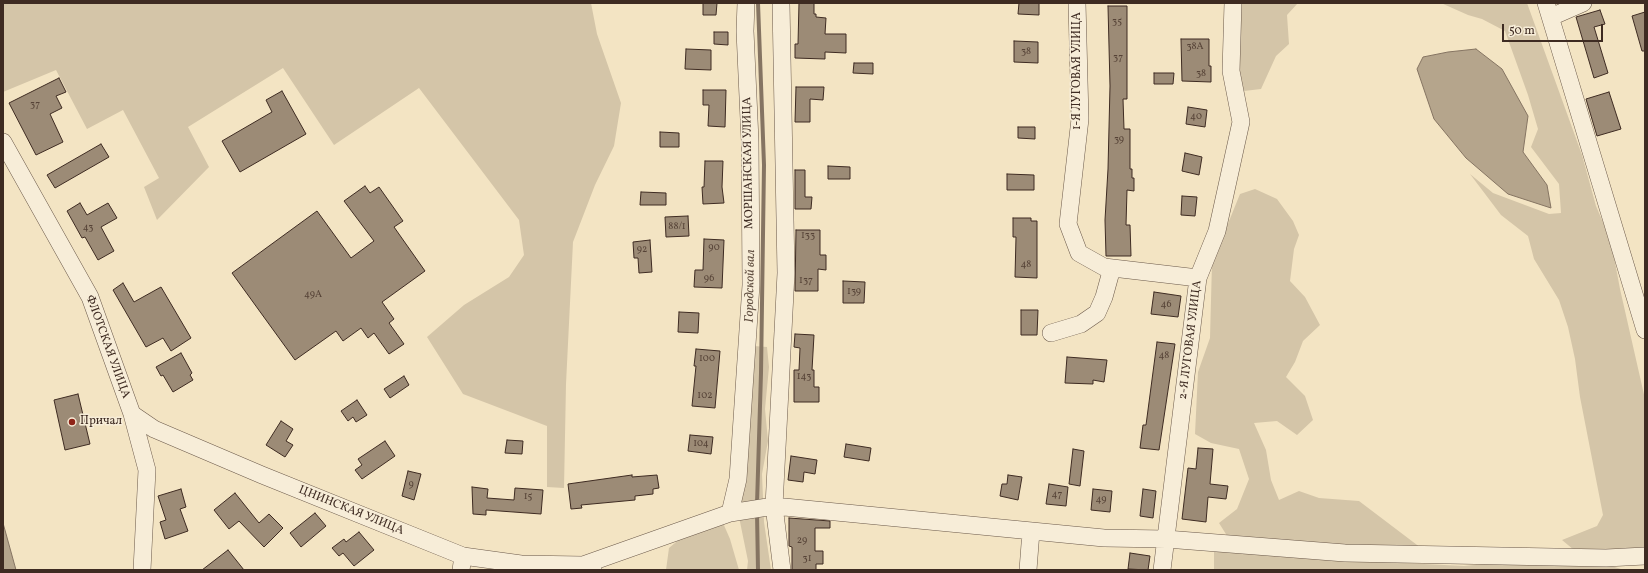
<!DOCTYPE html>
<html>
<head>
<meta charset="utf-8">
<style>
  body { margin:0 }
  #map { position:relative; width:1648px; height:573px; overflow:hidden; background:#f3e4c3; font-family:Vollkorn,serif }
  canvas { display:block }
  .frame { position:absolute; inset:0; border:4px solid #3e2b22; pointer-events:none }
  .scale { position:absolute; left:1502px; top:24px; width:101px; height:18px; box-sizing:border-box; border:2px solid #3e2b22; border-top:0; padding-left:5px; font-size:12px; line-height:14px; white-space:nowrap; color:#3e2b22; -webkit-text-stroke:3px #f7edd8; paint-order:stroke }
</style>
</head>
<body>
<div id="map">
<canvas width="1648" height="573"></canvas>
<div class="frame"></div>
<div class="scale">50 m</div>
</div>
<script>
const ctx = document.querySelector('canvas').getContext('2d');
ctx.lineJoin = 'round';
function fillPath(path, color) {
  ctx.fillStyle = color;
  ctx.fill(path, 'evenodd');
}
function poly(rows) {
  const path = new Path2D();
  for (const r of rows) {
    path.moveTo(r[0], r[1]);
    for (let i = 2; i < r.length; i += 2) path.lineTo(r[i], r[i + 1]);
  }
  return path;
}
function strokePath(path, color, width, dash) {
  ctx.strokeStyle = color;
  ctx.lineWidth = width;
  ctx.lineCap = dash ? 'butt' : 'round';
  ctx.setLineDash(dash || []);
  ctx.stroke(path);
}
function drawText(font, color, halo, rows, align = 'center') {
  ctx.font = font + ' Vollkorn,serif';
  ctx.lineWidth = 3;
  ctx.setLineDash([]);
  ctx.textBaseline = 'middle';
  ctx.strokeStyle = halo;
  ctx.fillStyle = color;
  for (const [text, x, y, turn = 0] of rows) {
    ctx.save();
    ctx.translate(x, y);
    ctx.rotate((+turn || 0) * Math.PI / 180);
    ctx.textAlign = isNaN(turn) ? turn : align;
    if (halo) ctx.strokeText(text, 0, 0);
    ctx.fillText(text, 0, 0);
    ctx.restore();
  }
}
const green = poly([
  [4,3,591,3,597,34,621,103,614,146,595,185,573,242,566,384,564,488,547,487,547,426,463,394,427,337,464,305,509,277,524,255,519,220,419,88,334,145,283,68,188,127,209,167,157,220,144,187,159,178,123,110,87,129,56,70,3,92,3,4],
  [1234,3,1298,3,1287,15,1289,44,1276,56,1261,89,1244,91,1237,68],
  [1441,3,1527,3,1582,155,1596,206,1611,241,1620,289,1645,399,1645,550,1580,555,1562,540,1597,526,1603,515,1580,397,1575,359,1568,327,1559,300,1534,259,1528,236,1501,215,1470,174,1493,193,1549,214,1561,213,1559,184,1531,147,1538,129,1528,95,1505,31,1482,19,1468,15],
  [1255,189,1277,199,1293,221,1299,235,1294,249,1290,281,1305,297,1320,325,1303,341,1295,362,1286,377,1305,396,1313,420,1297,435,1277,421,1254,423,1266,450,1271,480,1279,500,1299,491,1319,498,1359,501,1425,551,1229,539,1219,523,1237,509,1249,479,1239,449,1211,443,1195,434,1198,372,1210,338,1212,263,1240,194],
  [754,346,767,347,769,367,765,409,768,441,762,474,764,522,771,570,747,570,748,561,738,512],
  [723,523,730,539,739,570,666,570,669,548,682,537],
  [1227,546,1364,561,1464,566,1494,563,1599,562,1621,569,1643,570,1214,570,1214,552]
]);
const water = poly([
  [1476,49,1502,69,1528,116,1523,152,1547,185,1551,208,1508,194,1466,158,1434,119,1417,69,1423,57,1448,52,1476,49],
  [3,523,16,570,3,570,3,523]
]);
const stream = poly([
  [757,504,761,373,764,165,758,3],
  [757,513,758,570]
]);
const building = poly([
  [703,3,717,3,716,15,703,15,703,3],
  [799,3,814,3,814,14,816,14,816,17,826,18,825,34,846,34,846,53,825,52,825,59,795,58,795,44,798,44,799,3],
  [1019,3,1039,3,1039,15,1018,14,1019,3],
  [1108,6,1127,6,1127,99,1123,99,1124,129,1130,129,1130,169,1132,169,1132,178,1134,178,1134,191,1127,190,1126,225,1130,225,1131,256,1106,256,1105,220,1108,169,1110,86,1108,6],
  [1600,10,1605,24,1594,27,1608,73,1594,78,1576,17,1600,10],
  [1645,12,1645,51,1642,51,1632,16,1645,12],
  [714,32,728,32,728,45,714,44,714,32],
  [1181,39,1209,39,1209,66,1211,66,1211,82,1182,81,1181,39],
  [1014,41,1038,42,1038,63,1014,62,1014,41],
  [686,49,711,50,711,70,685,69,686,49],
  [854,63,873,63,873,74,853,73,854,63],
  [1154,73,1174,73,1173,84,1154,84,1154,73],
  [59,78,66,92,56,96,62,108,50,114,63,142,36,155,9,103,59,78],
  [796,87,824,87,823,100,810,99,810,122,795,122,796,87],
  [703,90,726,90,725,127,708,126,709,105,703,105,703,90],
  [282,91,306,134,240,172,222,141,272,112,266,100,282,91],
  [1609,92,1621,129,1597,136,1586,99,1609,92],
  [1188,107,1207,110,1205,127,1186,124,1188,107],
  [1018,127,1035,127,1035,139,1018,138,1018,127],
  [660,132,679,133,679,147,660,147,660,132],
  [101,144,109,157,55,188,47,175,101,144],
  [1185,153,1202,157,1199,175,1182,171,1185,153],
  [705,161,723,161,722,187,724,203,703,204,702,187,704,187,705,161],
  [828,166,850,167,850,179,828,179,828,166],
  [795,170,805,170,805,197,812,197,811,209,795,209,795,170],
  [1007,174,1034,175,1034,190,1007,190,1007,174],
  [365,186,370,193,379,187,403,221,394,227,425,271,382,302,394,319,389,323,404,344,389,354,374,333,368,338,361,328,343,341,336,331,295,360,232,273,317,211,351,258,374,241,344,201,365,186],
  [641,192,666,193,666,205,640,205,641,192],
  [1182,196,1197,197,1195,216,1181,215,1182,196],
  [80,203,87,215,108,203,117,218,101,227,114,251,98,260,85,237,82,238,67,211,80,203],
  [688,216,689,236,666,237,665,217,688,216],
  [1013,218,1031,218,1031,221,1037,221,1037,278,1015,277,1016,237,1013,237,1013,218],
  [796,230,820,230,820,255,826,255,826,270,818,269,818,291,795,291,796,230],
  [704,239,724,240,722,288,694,287,695,270,703,270,704,239],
  [650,240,652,272,639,273,638,258,634,258,633,242,650,240],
  [843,281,865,282,864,303,843,303,843,281],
  [123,283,134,302,161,287,191,338,171,351,163,338,146,347,113,290,123,283],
  [1154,292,1181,296,1178,317,1151,314,1154,292],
  [1021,310,1038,310,1037,335,1021,335,1021,310],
  [679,312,699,313,698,333,678,332,679,312],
  [795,334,814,335,812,370,814,370,814,387,819,387,819,402,794,402,794,370,799,370,800,348,794,347,795,334],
  [1157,342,1175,344,1159,450,1140,448,1143,425,1146,425,1157,342],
  [696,349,720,351,715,408,692,406,696,366,694,366,696,349],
  [181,353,192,373,190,375,193,380,173,392,163,375,161,376,156,367,181,353],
  [1067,357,1107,360,1104,382,1093,380,1093,384,1065,383,1067,357],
  [404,376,409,385,390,398,384,389,404,376],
  [78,394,90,444,65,450,54,400,78,394],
  [357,400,367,415,356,422,353,417,348,421,341,411,357,400],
  [281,421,293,429,286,441,293,445,285,457,266,445,281,421],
  [690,435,713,437,711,454,688,451,690,435],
  [507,440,523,441,522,454,505,453,507,440],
  [385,441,395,456,362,479,355,470,362,465,358,459,385,441],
  [846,444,871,448,869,461,844,457,846,444],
  [1198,448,1213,449,1210,484,1228,486,1226,499,1208,497,1206,522,1182,519,1188,468,1196,469,1198,448],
  [1073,449,1084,451,1080,486,1069,484,1073,449],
  [791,456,817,460,815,474,804,472,803,482,788,480,791,456],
  [408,471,421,474,414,500,402,496,408,471],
  [632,475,632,477,657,475,659,488,653,489,653,494,635,496,635,500,581,505,582,508,571,509,568,484,632,475],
  [1008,475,1022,477,1018,500,1000,496,1002,484,1007,484,1008,475],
  [1049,484,1068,487,1066,506,1046,504,1049,484],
  [472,487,488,489,487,498,514,500,515,488,543,490,541,514,486,510,486,515,473,514,472,487],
  [181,489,186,507,180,509,188,531,165,539,160,522,166,520,158,496,181,489],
  [1093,489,1112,491,1110,512,1091,510,1093,489],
  [1143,489,1156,491,1153,518,1140,516,1143,489],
  [235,493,259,523,269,514,283,528,264,547,239,521,229,529,214,510,235,493],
  [315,513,326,526,301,547,290,533,315,513],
  [789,518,830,521,830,528,815,528,815,551,823,551,823,564,816,564,816,570,792,570,792,547,789,546,789,518],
  [359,532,374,550,354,566,343,553,339,556,332,548,344,539,346,542,359,532],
  [228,550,244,570,202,570,228,550],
  [1130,553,1150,556,1148,570,1128,569,1130,553]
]);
const minor = poly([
  [781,3,786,273,774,506,782,570],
  [1077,3,1080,119,1068,224,1079,253,1104,267,1198,278],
  [1546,3,1645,330],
  [1551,17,1583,3],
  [3,142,90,297,132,414,147,470,142,570],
  [1051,333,1081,324,1097,313,1104,297,1112,268],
  [132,414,154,429,262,475,463,556,521,564,583,565,593,569],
  [730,513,738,479,751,285,750,141,745,31,746,3],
  [583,565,730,513,774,506,1104,538,1166,539,1345,553,1606,558,1645,556],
  [461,570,463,556],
  [1028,570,1031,531],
  [1162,570,1198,278,1217,231,1241,122,1231,71,1233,3]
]);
const markers = [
  [72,422,4,"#8f2418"]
];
const numberNames = [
  ["35",1117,22],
  ["38А",1195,47],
  ["38",1026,52],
  ["37",1118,58],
  ["38",1201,74],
  ["37",35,105],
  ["40",1196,117],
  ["39",1119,140],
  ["88/1",677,227],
  ["43",88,228],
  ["133",808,236],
  ["90",714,248],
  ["92",642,250],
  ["48",1026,265],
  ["96",709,279],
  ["137",806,281],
  ["139",854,292],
  ["49А",313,295],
  ["46",1166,305],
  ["48",1164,356],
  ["100",707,359],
  ["143",804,377],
  ["102",705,396],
  ["104",701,444],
  ["9",411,485],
  ["47",1057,495],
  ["15",528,497],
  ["49",1101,500],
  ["29",802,541],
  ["31",807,559]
];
const streetNames = [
  ["1-Я ЛУГОВАЯ УЛИЦА",1078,71,-90],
  ["МОРШАНСКАЯ УЛИЦА",749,163,-91],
  ["2-Я ЛУГОВАЯ УЛИЦА",1191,340,-83],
  ["ФЛОТСКАЯ УЛИЦА",107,347,70],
  ["ЦНИНСКАЯ УЛИЦА",351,511,22]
];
const poiNames = [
  ["Причал",80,422]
];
const waterNames = [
  ["Городской вал",751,286,-89]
];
fillPath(green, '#d4c5a8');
fillPath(water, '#b5a58c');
strokePath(water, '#857462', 1);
strokePath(stream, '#857462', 4);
fillPath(building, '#9c8b76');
strokePath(building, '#3e2b22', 1);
strokePath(minor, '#6b594a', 18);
strokePath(minor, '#f7edd8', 17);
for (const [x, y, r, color] of markers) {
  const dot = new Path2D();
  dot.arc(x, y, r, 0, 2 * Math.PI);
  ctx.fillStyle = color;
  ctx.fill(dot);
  strokePath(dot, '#f7edd8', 1.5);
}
drawText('10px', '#564337', null, numberNames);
drawText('12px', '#3e2b22', '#f7edd8', streetNames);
drawText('12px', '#3e2b22', '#f7edd8', poiNames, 'left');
drawText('italic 13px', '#625042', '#f7edd8', waterNames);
</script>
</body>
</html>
